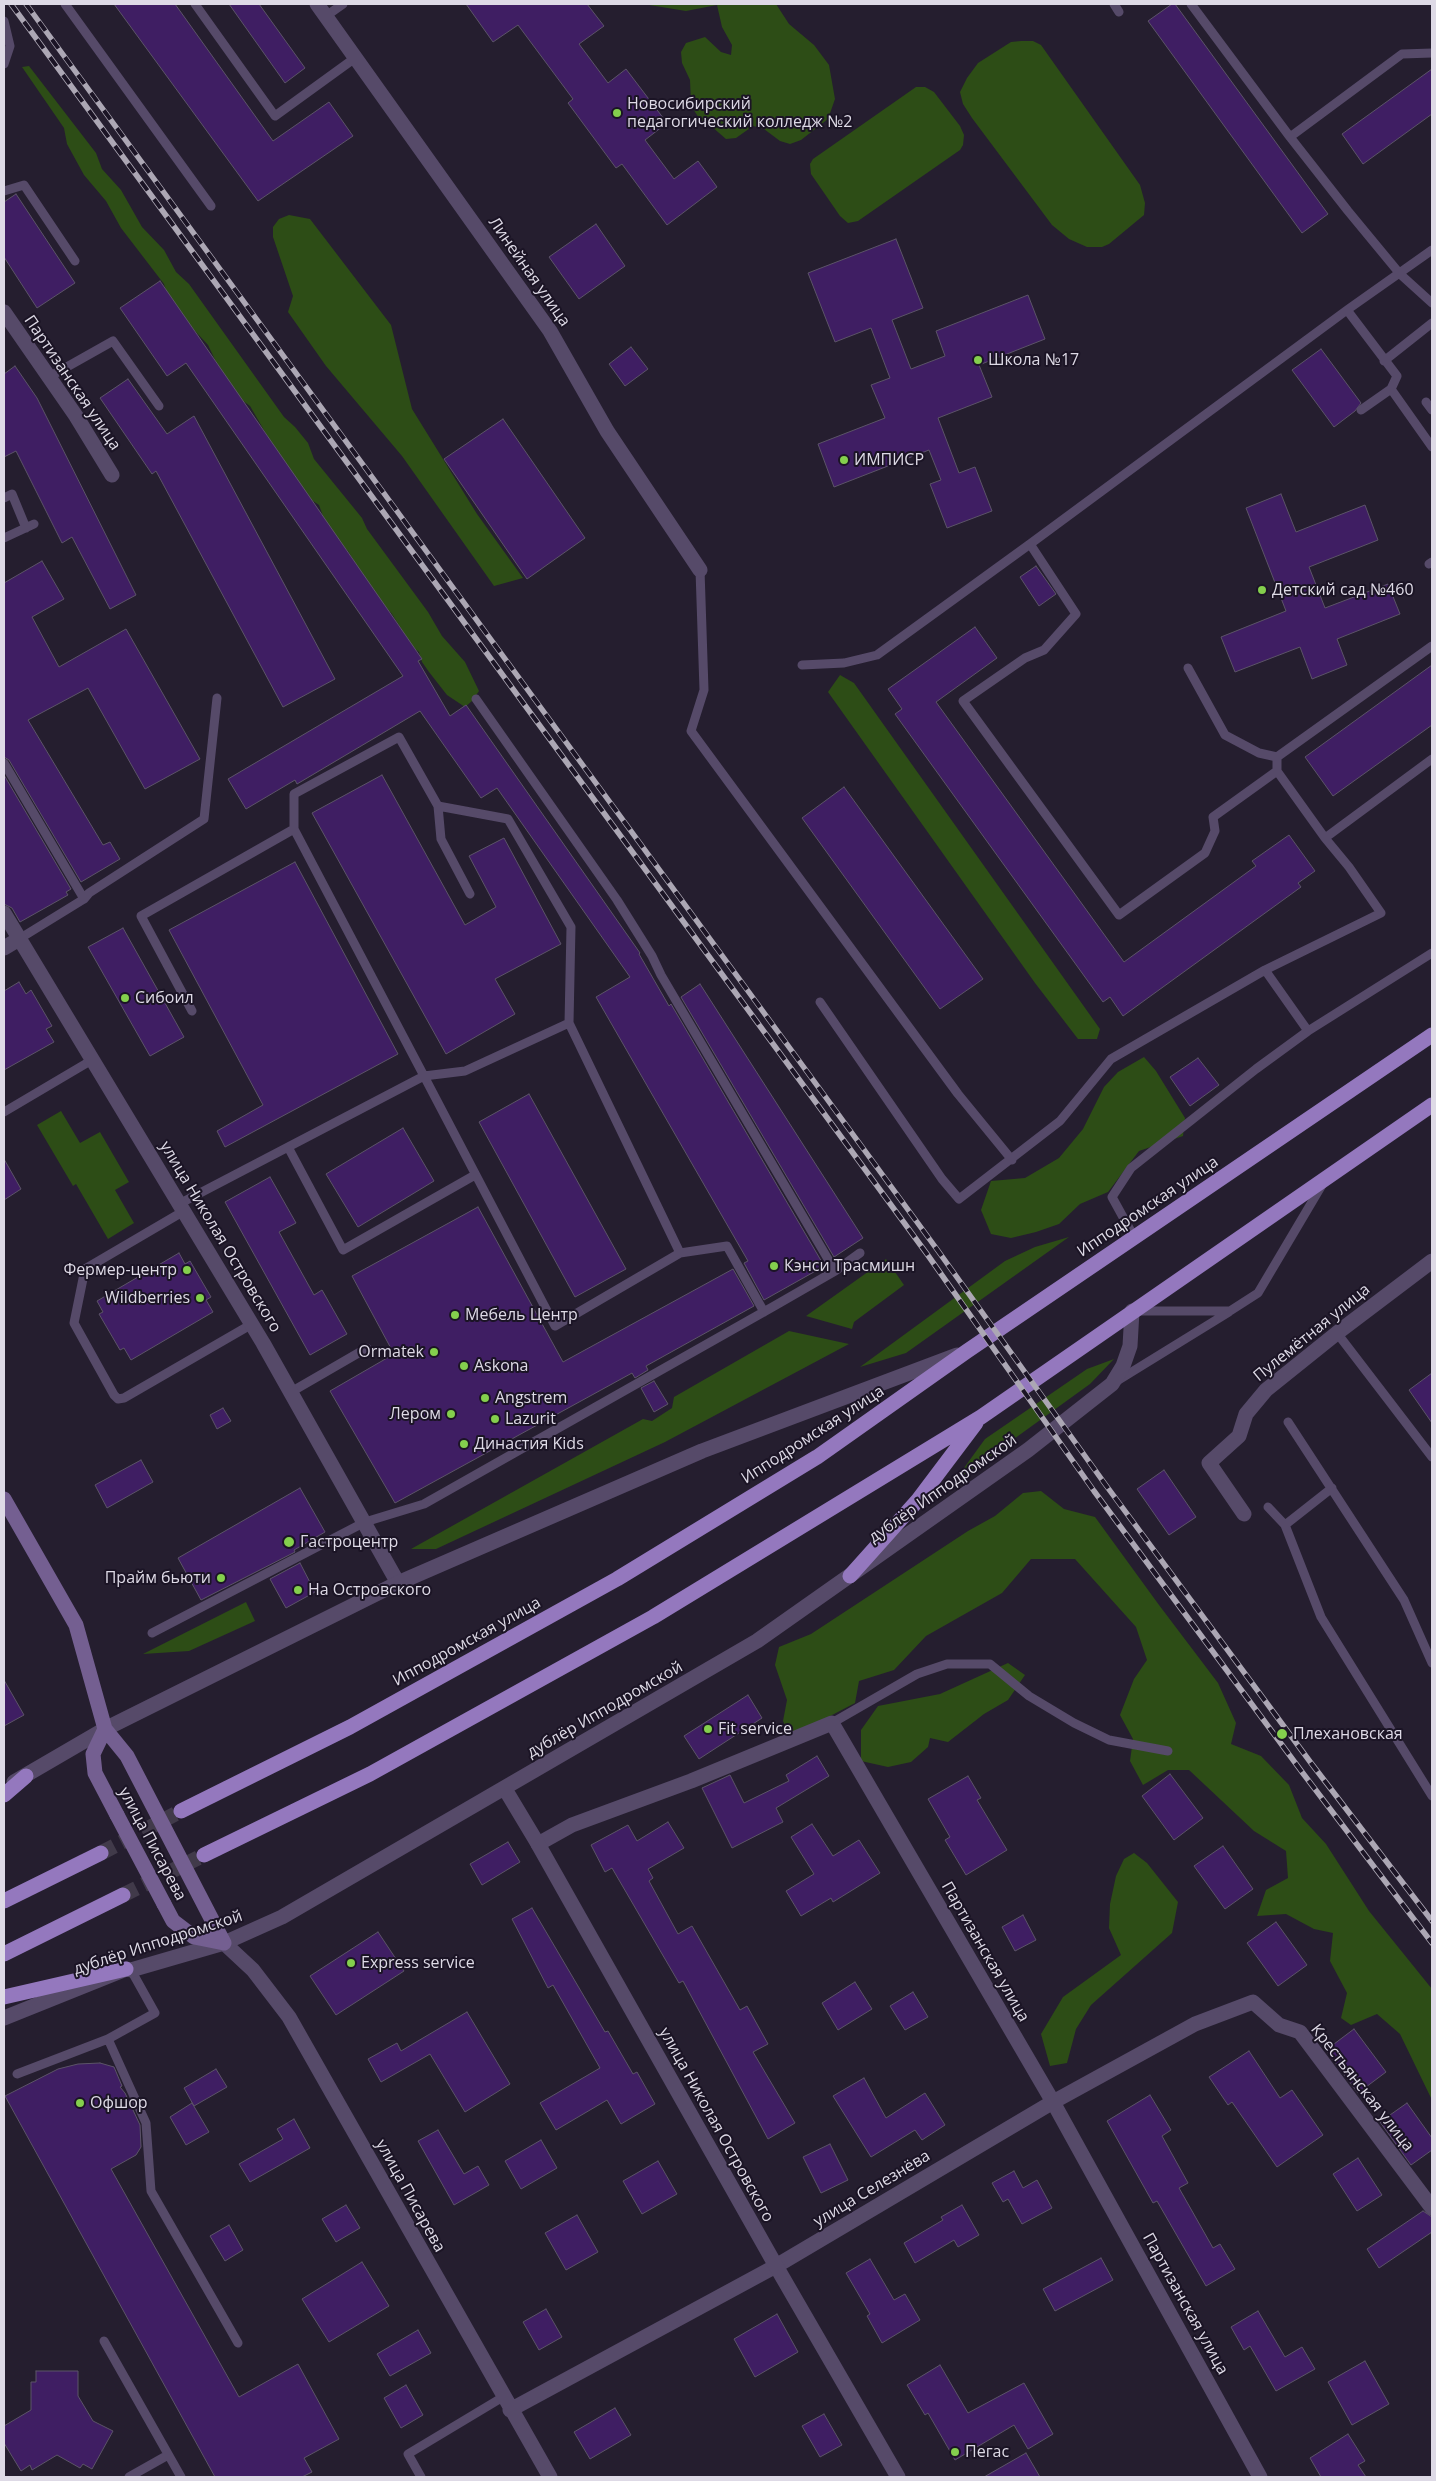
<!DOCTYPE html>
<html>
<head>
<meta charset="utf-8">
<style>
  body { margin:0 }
  #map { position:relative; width:1436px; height:2481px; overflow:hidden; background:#251e2f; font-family:"Open Sans",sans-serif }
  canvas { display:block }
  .frame { position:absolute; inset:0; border:5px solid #dedae6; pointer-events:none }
</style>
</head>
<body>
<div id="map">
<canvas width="1436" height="2481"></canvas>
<div class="frame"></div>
</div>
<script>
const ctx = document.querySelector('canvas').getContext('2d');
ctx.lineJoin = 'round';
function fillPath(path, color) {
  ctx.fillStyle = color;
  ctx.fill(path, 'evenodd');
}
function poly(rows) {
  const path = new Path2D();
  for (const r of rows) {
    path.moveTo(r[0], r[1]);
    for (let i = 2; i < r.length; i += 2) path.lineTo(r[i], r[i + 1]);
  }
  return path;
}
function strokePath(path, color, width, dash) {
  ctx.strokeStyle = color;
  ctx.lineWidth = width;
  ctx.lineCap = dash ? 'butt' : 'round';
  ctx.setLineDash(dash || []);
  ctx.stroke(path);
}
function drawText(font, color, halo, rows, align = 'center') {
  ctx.font = font + ' "Open Sans",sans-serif';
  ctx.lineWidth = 4;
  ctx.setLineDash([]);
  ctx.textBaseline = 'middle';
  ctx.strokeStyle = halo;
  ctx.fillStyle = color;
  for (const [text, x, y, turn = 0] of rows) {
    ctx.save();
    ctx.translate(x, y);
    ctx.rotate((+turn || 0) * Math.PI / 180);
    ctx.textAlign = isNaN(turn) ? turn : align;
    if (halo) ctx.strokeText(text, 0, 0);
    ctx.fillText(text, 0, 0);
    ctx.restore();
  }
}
const green = poly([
  [643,4,776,4,789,24,814,45,829,65,835,99,828,119,801,140,790,144,780,141,764,129,753,126,736,138,726,139,711,126,701,121,695,112,691,103,690,80,682,63,681,52,686,43,705,37,721,52,731,55,732,45,722,27,717,5,686,11],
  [1021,41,1033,41,1041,45,1140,185,1145,203,1144,215,1109,244,1102,247,1087,247,1069,239,1052,225,972,118,963,104,960,92,967,78,978,63,1011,42],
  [29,66,96,153,102,169,121,190,142,227,164,250,176,272,189,284,284,417,295,427,308,443,314,459,362,518,367,529,428,612,442,636,465,662,479,691,472,701,465,707,447,695,429,672,422,662,419,652,412,646,392,614,371,590,348,551,339,543,327,527,319,505,310,499,286,468,250,406,230,391,208,345,184,319,168,296,164,284,121,228,106,201,84,175,67,144,64,128,22,67],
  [916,87,925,87,934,92,960,126,964,135,963,145,960,150,858,221,848,223,840,216,811,174,810,164,813,159],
  [289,215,310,219,391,325,412,409,477,514,523,578,494,586,402,456,326,366,288,312,293,296,273,237,273,227,279,219],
  [840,675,854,683,1100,1029,1097,1039,1078,1039,1035,983,828,692],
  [1144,1057,1156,1071,1185,1118,1183,1136,1139,1151,1108,1192,1080,1204,1059,1224,1036,1232,1011,1238,991,1234,981,1210,991,1181,1025,1178,1059,1158,1083,1129,1104,1087,1118,1072],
  [61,1111,80,1143,100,1132,129,1182,115,1190,134,1223,108,1239,76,1184,73,1186,37,1125],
  [1069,1237,906,1353,860,1367,1005,1261,1035,1247],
  [886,1259,904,1285,854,1322,852,1329,806,1316],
  [789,1331,849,1344,665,1442,436,1549,411,1549,643,1419,652,1421,672,1408,674,1397],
  [1114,1359,1090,1384,953,1483,985,1439,1087,1369],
  [1041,1491,1064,1509,1095,1517,1159,1605,1218,1683,1236,1723,1231,1744,1261,1756,1289,1785,1302,1818,1326,1844,1369,1911,1432,1989,1432,2100,1400,2034,1377,2014,1351,2025,1341,2018,1347,1993,1330,1961,1333,1933,1314,1929,1286,1914,1257,1916,1266,1890,1288,1878,1286,1851,1254,1831,1189,1770,1168,1770,1143,1785,1130,1761,1133,1739,1120,1715,1134,1679,1147,1660,1136,1627,1075,1559,1031,1559,1002,1593,926,1636,894,1670,859,1681,855,1703,815,1724,789,1734,783,1721,787,1700,775,1665,779,1647,811,1634,968,1531,995,1516,1023,1493],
  [246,1602,255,1621,189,1651,143,1654],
  [1008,1663,1025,1675,1008,1700,984,1714,948,1742,930,1738,928,1747,911,1762,888,1767,861,1761,861,1730,878,1706,940,1694],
  [1134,1853,1147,1863,1178,1902,1172,1933,1091,2005,1076,2029,1067,2063,1050,2066,1041,2034,1063,1997,1121,1955,1109,1928,1110,1904,1116,1876,1124,1859]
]);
const building = poly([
  [114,4,175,4,273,141,329,102,353,136,258,201,114,4],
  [229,4,259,4,305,68,285,83,229,4],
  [466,4,587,4,604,26,579,44,608,83,626,69,667,123,645,140,674,179,698,161,717,187,667,225,622,164,616,168,568,103,573,99,518,25,493,42,466,4],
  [1172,4,1175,4,1328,214,1302,233,1148,21,1172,4],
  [1432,69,1432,114,1363,164,1342,134,1432,69],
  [16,194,75,283,37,308,4,257,4,202,16,194],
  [596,224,625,266,579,299,549,257,596,224],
  [896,239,923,308,892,320,911,369,945,356,936,331,1028,295,1045,339,979,365,992,397,938,418,959,473,975,467,992,511,947,528,930,484,941,480,929,450,834,487,818,444,885,418,871,385,890,378,871,328,835,342,808,273,896,239],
  [160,281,422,659,418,661,450,716,466,705,640,953,639,954,669,1006,671,1004,823,1264,821,1268,764,1300,744,1263,748,1261,596,997,630,977,497,788,481,798,420,711,297,784,295,780,246,809,228,779,403,676,186,363,167,376,120,308,160,281],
  [631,347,648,369,625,386,609,364,631,347],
  [1321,349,1361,403,1355,411,1334,427,1292,370,1321,349],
  [15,366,37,398,136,595,110,609,72,537,62,543,16,451,4,457,4,374,15,366],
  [128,379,167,434,194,416,335,679,283,707,156,471,152,474,100,398,128,379],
  [503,419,585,538,527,579,444,459,503,419],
  [1281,494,1296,532,1365,505,1378,540,1309,567,1325,608,1388,584,1400,614,1337,639,1347,665,1312,679,1300,647,1235,672,1221,637,1286,611,1246,508,1281,494],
  [42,561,64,599,32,617,59,667,126,629,200,759,145,789,88,688,28,720,103,845,110,842,120,859,81,882,9,760,4,757,4,583,42,561],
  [1036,566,1056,594,1039,606,1020,577,1036,566],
  [975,627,997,658,936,702,1124,962,1256,866,1252,861,1289,835,1315,871,1298,883,1301,887,1123,1016,1110,997,1103,1002,895,714,902,709,888,689,975,627],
  [1432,665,1432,725,1333,796,1305,757,1432,665],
  [4,775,71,889,66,892,68,895,20,922,12,908,4,904,4,775],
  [382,775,465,925,496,907,469,856,504,838,561,944,495,979,515,1014,446,1054,312,813,382,775],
  [844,787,983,979,940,1009,802,818,844,787],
  [295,862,398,1054,225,1147,217,1131,263,1105,169,930,295,862],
  [123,928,184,1037,150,1056,88,947,123,928],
  [19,982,26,994,31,990,52,1026,46,1029,54,1042,4,1070,4,991,19,982],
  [700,984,863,1238,834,1257,681,997,700,984],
  [1198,1058,1219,1085,1190,1106,1170,1077,1198,1058],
  [529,1094,626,1269,575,1297,479,1122,529,1094],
  [403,1128,434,1181,358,1227,326,1174,403,1128],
  [4,1159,21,1189,4,1200,4,1159],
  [270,1177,296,1223,279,1232,314,1295,322,1290,347,1334,310,1355,225,1202,270,1177],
  [478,1207,563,1362,733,1269,754,1306,646,1366,648,1370,635,1378,632,1373,395,1503,330,1391,394,1354,352,1276,478,1207],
  [179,1253,185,1264,190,1261,211,1297,206,1300,213,1312,131,1360,124,1348,120,1350,99,1314,103,1312,97,1301,179,1253],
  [1432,1373,1432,1423,1409,1390,1432,1373],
  [654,1381,668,1404,654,1412,641,1388,654,1381],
  [223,1408,231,1421,217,1429,210,1415,223,1408],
  [141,1460,153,1482,107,1508,95,1485,141,1460],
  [1164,1470,1196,1517,1169,1535,1137,1489,1164,1470],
  [300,1488,325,1532,294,1550,295,1552,201,1600,178,1558,300,1488],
  [300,1563,315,1592,286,1608,270,1579,300,1563],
  [4,1680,24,1715,4,1726,4,1680],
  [748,1695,762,1718,699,1759,684,1736,748,1695],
  [817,1756,829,1776,776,1808,783,1822,732,1848,702,1788,730,1775,744,1803,789,1781,786,1775,817,1756],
  [1170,1774,1203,1818,1174,1840,1142,1796,1170,1774],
  [968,1776,981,1798,977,1800,1007,1850,966,1875,945,1840,950,1837,928,1799,968,1776],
  [668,1822,684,1848,648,1869,653,1878,649,1881,678,1934,692,1926,740,2010,747,2006,768,2044,753,2052,795,2123,768,2139,683,1981,679,1983,612,1868,605,1872,591,1845,628,1825,637,1841,668,1822],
  [812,1824,833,1856,859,1840,880,1873,833,1902,831,1898,801,1916,786,1891,814,1874,791,1837,812,1824],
  [508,1842,520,1862,482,1885,470,1864,508,1842],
  [1223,1846,1253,1889,1225,1909,1194,1866,1223,1846],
  [532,1908,605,2032,608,2031,633,2074,637,2072,655,2104,621,2124,607,2100,556,2130,540,2103,600,2068,553,1985,548,1988,512,1919,532,1908],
  [1023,1915,1036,1940,1015,1951,1002,1927,1023,1915],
  [1276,1922,1307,1965,1278,1986,1247,1943,1276,1922],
  [378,1932,404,1971,336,2015,310,1976,378,1932],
  [855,1982,872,2009,838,2030,822,2003,855,1982],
  [913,1992,928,2017,905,2030,890,2006,913,1992],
  [467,2012,510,2084,465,2112,430,2054,381,2082,368,2059,397,2043,401,2051,467,2012],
  [1354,2029,1386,2072,1358,2093,1326,2050,1354,2029],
  [1249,2051,1280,2098,1292,2090,1323,2135,1277,2167,1232,2102,1228,2105,1209,2077,1249,2051],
  [100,2063,114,2067,122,2086,120,2087,125,2093,140,2125,141,2147,136,2155,111,2169,239,2397,298,2364,339,2439,304,2458,312,2472,302,2477,215,2477,5,2096,58,2069,78,2064,100,2063],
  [216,2069,227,2087,194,2106,184,2088,216,2069],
  [864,2078,886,2118,925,2093,945,2125,922,2140,915,2130,871,2157,833,2096,864,2078],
  [1150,2095,1171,2130,1162,2136,1188,2183,1179,2188,1213,2248,1220,2244,1235,2269,1206,2286,1157,2201,1153,2203,1107,2121,1150,2095],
  [192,2103,209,2132,186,2145,170,2117,192,2103],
  [1407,2103,1432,2138,1432,2150,1411,2165,1380,2122,1407,2103],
  [294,2119,310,2148,250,2182,239,2164,283,2139,277,2129,294,2119],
  [438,2130,464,2174,478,2166,489,2185,454,2205,418,2141,438,2130],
  [541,2140,557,2168,521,2189,505,2161,541,2140],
  [830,2144,848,2180,821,2193,803,2157,830,2144],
  [1358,2158,1382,2195,1357,2211,1333,2174,1358,2158],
  [658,2161,677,2194,642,2214,623,2181,658,2161],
  [1014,2171,1023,2188,1037,2180,1052,2208,1022,2224,1008,2199,1003,2202,992,2183,1014,2171],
  [346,2205,360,2228,336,2242,322,2219,346,2205],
  [962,2205,979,2235,958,2247,954,2240,915,2263,904,2243,943,2220,941,2217,962,2205],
  [1423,2211,1432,2217,1432,2232,1379,2268,1367,2249,1423,2211],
  [577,2215,598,2252,566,2270,545,2233,577,2215],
  [229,2225,243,2250,225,2261,210,2236,229,2225],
  [1101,2258,1113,2280,1055,2311,1043,2289,1101,2258],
  [870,2259,894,2300,905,2294,920,2320,882,2343,867,2316,870,2314,846,2273,870,2259],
  [362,2262,389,2306,329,2342,302,2299,362,2262],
  [546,2309,562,2337,539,2350,523,2322,546,2309],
  [1258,2311,1285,2357,1302,2347,1315,2369,1276,2391,1250,2346,1244,2350,1231,2327,1258,2311],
  [777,2314,798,2352,755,2377,734,2339,777,2314],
  [418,2330,431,2353,390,2376,377,2354,418,2330],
  [1365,2361,1389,2404,1352,2425,1328,2382,1365,2361],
  [940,2365,968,2413,1024,2383,1053,2434,1028,2449,1014,2425,955,2460,928,2413,925,2415,907,2385,940,2365],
  [36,2371,78,2371,78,2396,93,2421,113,2431,92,2469,83,2464,80,2468,57,2455,32,2470,30,2465,21,2471,4,2443,4,2426,31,2410,31,2382,36,2382,36,2371],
  [406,2385,423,2415,401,2428,384,2398,406,2385],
  [615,2408,631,2435,590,2459,574,2432,615,2408],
  [824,2414,842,2445,820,2457,802,2426,824,2414],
  [1348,2434,1365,2461,1358,2465,1366,2477,1321,2477,1310,2458,1348,2434],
  [1026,2453,1040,2477,984,2477,1026,2453]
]);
const trunkTunnel = poly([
  [101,1853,181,1811],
  [123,1895,204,1855]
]);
const service = poly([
  [65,4,211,206],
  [195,4,275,116,355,58],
  [1114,4,1119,12],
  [1191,4,1290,137,1348,211,1400,274,1432,303],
  [326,16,343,4],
  [4,21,10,46,4,64],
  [1290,137,1402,54,1432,53],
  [4,191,24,185,75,261],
  [1347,310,1397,376,1391,389],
  [1384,361,1432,323],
  [49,377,113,341,159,406],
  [1426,402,1432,410],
  [1361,410,1391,389,1432,447],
  [4,498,12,494,26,528],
  [4,538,34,524],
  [1030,544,1076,614,1044,650,1025,658,963,701,1119,915,1205,853,1215,831,1213,817,1277,771,1325,838],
  [1429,564,1432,562],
  [700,570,704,690,691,731,958,1094,1012,1160],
  [802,665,844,663,877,655,1030,544,1347,310,1432,250],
  [1188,668,1225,735,1259,753,1277,757],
  [476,699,617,900,652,956,661,975,835,1271],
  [4,763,84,899],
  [1277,771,1277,757,1432,646],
  [438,806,441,839,470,894],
  [19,939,84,899,89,893,204,819,217,698],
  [1265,970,1308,1031],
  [820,1002,942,1179,959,1199,1060,1121,1111,1059,1265,970,1381,913,1349,867,1325,838,1432,759],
  [192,1011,141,916,294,829,424,1076,465,1071,569,1023],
  [4,1112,92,1060],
  [288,1147,343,1250,475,1175],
  [179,1204,424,1076,555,1326,680,1253,569,1023,571,927,508,819,438,806,399,737,294,794,294,829],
  [184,1211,85,1269,74,1323,114,1395,118,1399,124,1398,252,1324],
  [1134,1237,1112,1197,1131,1168,1256,1069,1308,1031,1432,953],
  [680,1253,727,1246,764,1312],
  [1135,1311,1230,1311,1258,1293,1322,1185],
  [1337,1333,1432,1457],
  [1117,1381,1229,1312],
  [291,1392,367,1348],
  [1288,1422,1404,1600,1432,1663],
  [1268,1507,1285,1525,1321,1617,1432,1796],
  [1285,1525,1332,1488],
  [152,1633,365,1522,424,1504,776,1305,835,1271,860,1253],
  [832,1723,917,1674,947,1664,990,1664,1029,1696,1074,1723,1109,1740,1168,1751],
  [131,1970,155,2013,108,2039,146,2123,151,2191,238,2343],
  [17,2074,108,2039],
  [104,2341,181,2477],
  [129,2477,168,2455],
  [421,2477,408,2454,503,2397]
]);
const minor = poly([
  [317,4,550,331,607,431,700,570],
  [4,312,76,416,112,475],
  [4,913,263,1343,398,1583],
  [4,948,19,939],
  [1244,1514,1209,1463,1239,1436,1246,1414,1266,1390,1337,1333,1432,1261],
  [538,1844,572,1825,691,1781,832,1723,1053,2102,1260,2477],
  [224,1943,253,1970,289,2017,550,2477],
  [510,2410,776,2266,1053,2102,1195,2024,1253,2002,1279,2025,1300,2032,1432,2208]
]);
const tertiary = poly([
  [14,1782,105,1729,398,1583,702,1451,957,1355],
  [505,1789,538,1844,776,2266,898,2477],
  [4,2018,126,1969,131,1970,224,1943,282,1917,757,1641,1028,1450,1112,1384,1123,1366,1130,1346,1132,1311]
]);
const secondary = poly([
  [4,1499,76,1625,105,1729,127,1756,224,1943],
  [105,1729,93,1754,95,1773,117,1815],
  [164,1904,173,1921,194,1937,224,1943]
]);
const trunk = poly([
  [850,1576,918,1500,976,1423],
  [4,1795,26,1776],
  [181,1811,350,1727,617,1579,817,1457,967,1351,1432,1035],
  [204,1855,370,1774,653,1617,981,1417,1432,1105],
  [4,1901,101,1853],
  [4,1954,123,1895],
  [4,1997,126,1969]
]);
const rail = poly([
  [11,4,927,1254,1094,1491,1302,1772,1432,1943],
  [26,4,936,1248,1105,1484,1311,1763,1432,1921]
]);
const secondaryBridge = poly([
  [117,1815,164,1904]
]);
const markers = [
  [617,113,5,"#84cf4d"],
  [978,360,5,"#84cf4d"],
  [844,460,5,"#84cf4d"],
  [1262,590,5,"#84cf4d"],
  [125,998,5,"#84cf4d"],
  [774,1266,5,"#84cf4d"],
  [187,1270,5,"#84cf4d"],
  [200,1298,5,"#84cf4d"],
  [455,1315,5,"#84cf4d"],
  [434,1352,5,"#84cf4d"],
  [464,1366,5,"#84cf4d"],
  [485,1398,5,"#84cf4d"],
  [451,1414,5,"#84cf4d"],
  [495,1419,5,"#84cf4d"],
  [464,1444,5,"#84cf4d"],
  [289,1542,6,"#84cf4d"],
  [221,1578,5,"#84cf4d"],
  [298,1590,5,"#84cf4d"],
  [708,1729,5,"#84cf4d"],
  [1282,1734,6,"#84cf4d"],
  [351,1963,5,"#84cf4d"],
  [80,2103,5,"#84cf4d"],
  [955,2452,5,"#84cf4d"]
];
const poiNames = [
  ["Новосибирский",627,104],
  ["педагогический колледж №2",627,122],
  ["Школа №17",988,360],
  ["ИМПИСР",854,460],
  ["Детский сад №460",1272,590],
  ["Сибоил",135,998],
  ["Кэнси Трасмишн",784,1266],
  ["Фермер-центр",177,1270,"right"],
  ["Wildberries",190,1298,"right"],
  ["Мебель Центр",465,1315],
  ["Ormatek",424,1352,"right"],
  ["Askona",474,1366],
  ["Angstrem",495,1398],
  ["Лером",441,1414,"right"],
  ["Lazurit",505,1419],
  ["Династия Kids",474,1444],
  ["Гастроцентр",300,1542],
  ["Прайм бьюти",211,1578,"right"],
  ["На Островского",308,1590],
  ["Fit service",718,1729],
  ["Плехановская",1293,1734],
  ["Express service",361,1963],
  ["Офшор",90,2103],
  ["Пегас",965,2452]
];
const streetNames = [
  ["Линейная улица",529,272,55],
  ["Партизанская улица",72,383,56],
  ["Ипподромская улица",1148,1207,-34],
  ["улица Николая Островского",220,1237,59],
  ["Пулемётная улица",1312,1333,-39],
  ["Ипподромская улица",813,1435,-33],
  ["дублёр Ипподромской",943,1489,-35],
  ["Ипподромская улица",467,1642,-29],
  ["дублёр Ипподромской",605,1710,-30],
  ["улица Писарева",152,1844,62],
  ["дублёр Ипподромской",158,1943,-18],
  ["Партизанская улица",985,1952,60],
  ["Крестьянская улица",1362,2088,52],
  ["улица Николая Островского",716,2125,61],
  ["улица Селезнёва",872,2189,-31],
  ["улица Писарева",410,2196,61],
  ["Партизанская улица",1185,2304,61]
];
fillPath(green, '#2d4d16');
fillPath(building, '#3f1e63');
strokePath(building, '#5c5468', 1);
strokePath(trunkTunnel, '#413a4a', 15, [15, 8]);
strokePath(service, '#564a69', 9);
strokePath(minor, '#564a69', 15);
strokePath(tertiary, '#564a69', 15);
strokePath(secondary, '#745f91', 15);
strokePath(trunk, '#9478be', 15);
strokePath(rail, '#aca7b4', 5.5);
strokePath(rail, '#1b1425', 4, [11]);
strokePath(secondaryBridge, '#745f91', 15);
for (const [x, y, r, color] of markers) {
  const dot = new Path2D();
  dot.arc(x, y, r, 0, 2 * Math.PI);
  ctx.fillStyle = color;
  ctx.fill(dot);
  strokePath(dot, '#1b1425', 2);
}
drawText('16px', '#dedae6', '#1b1425', poiNames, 'left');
drawText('16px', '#dedae6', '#1b1425', streetNames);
</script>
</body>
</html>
